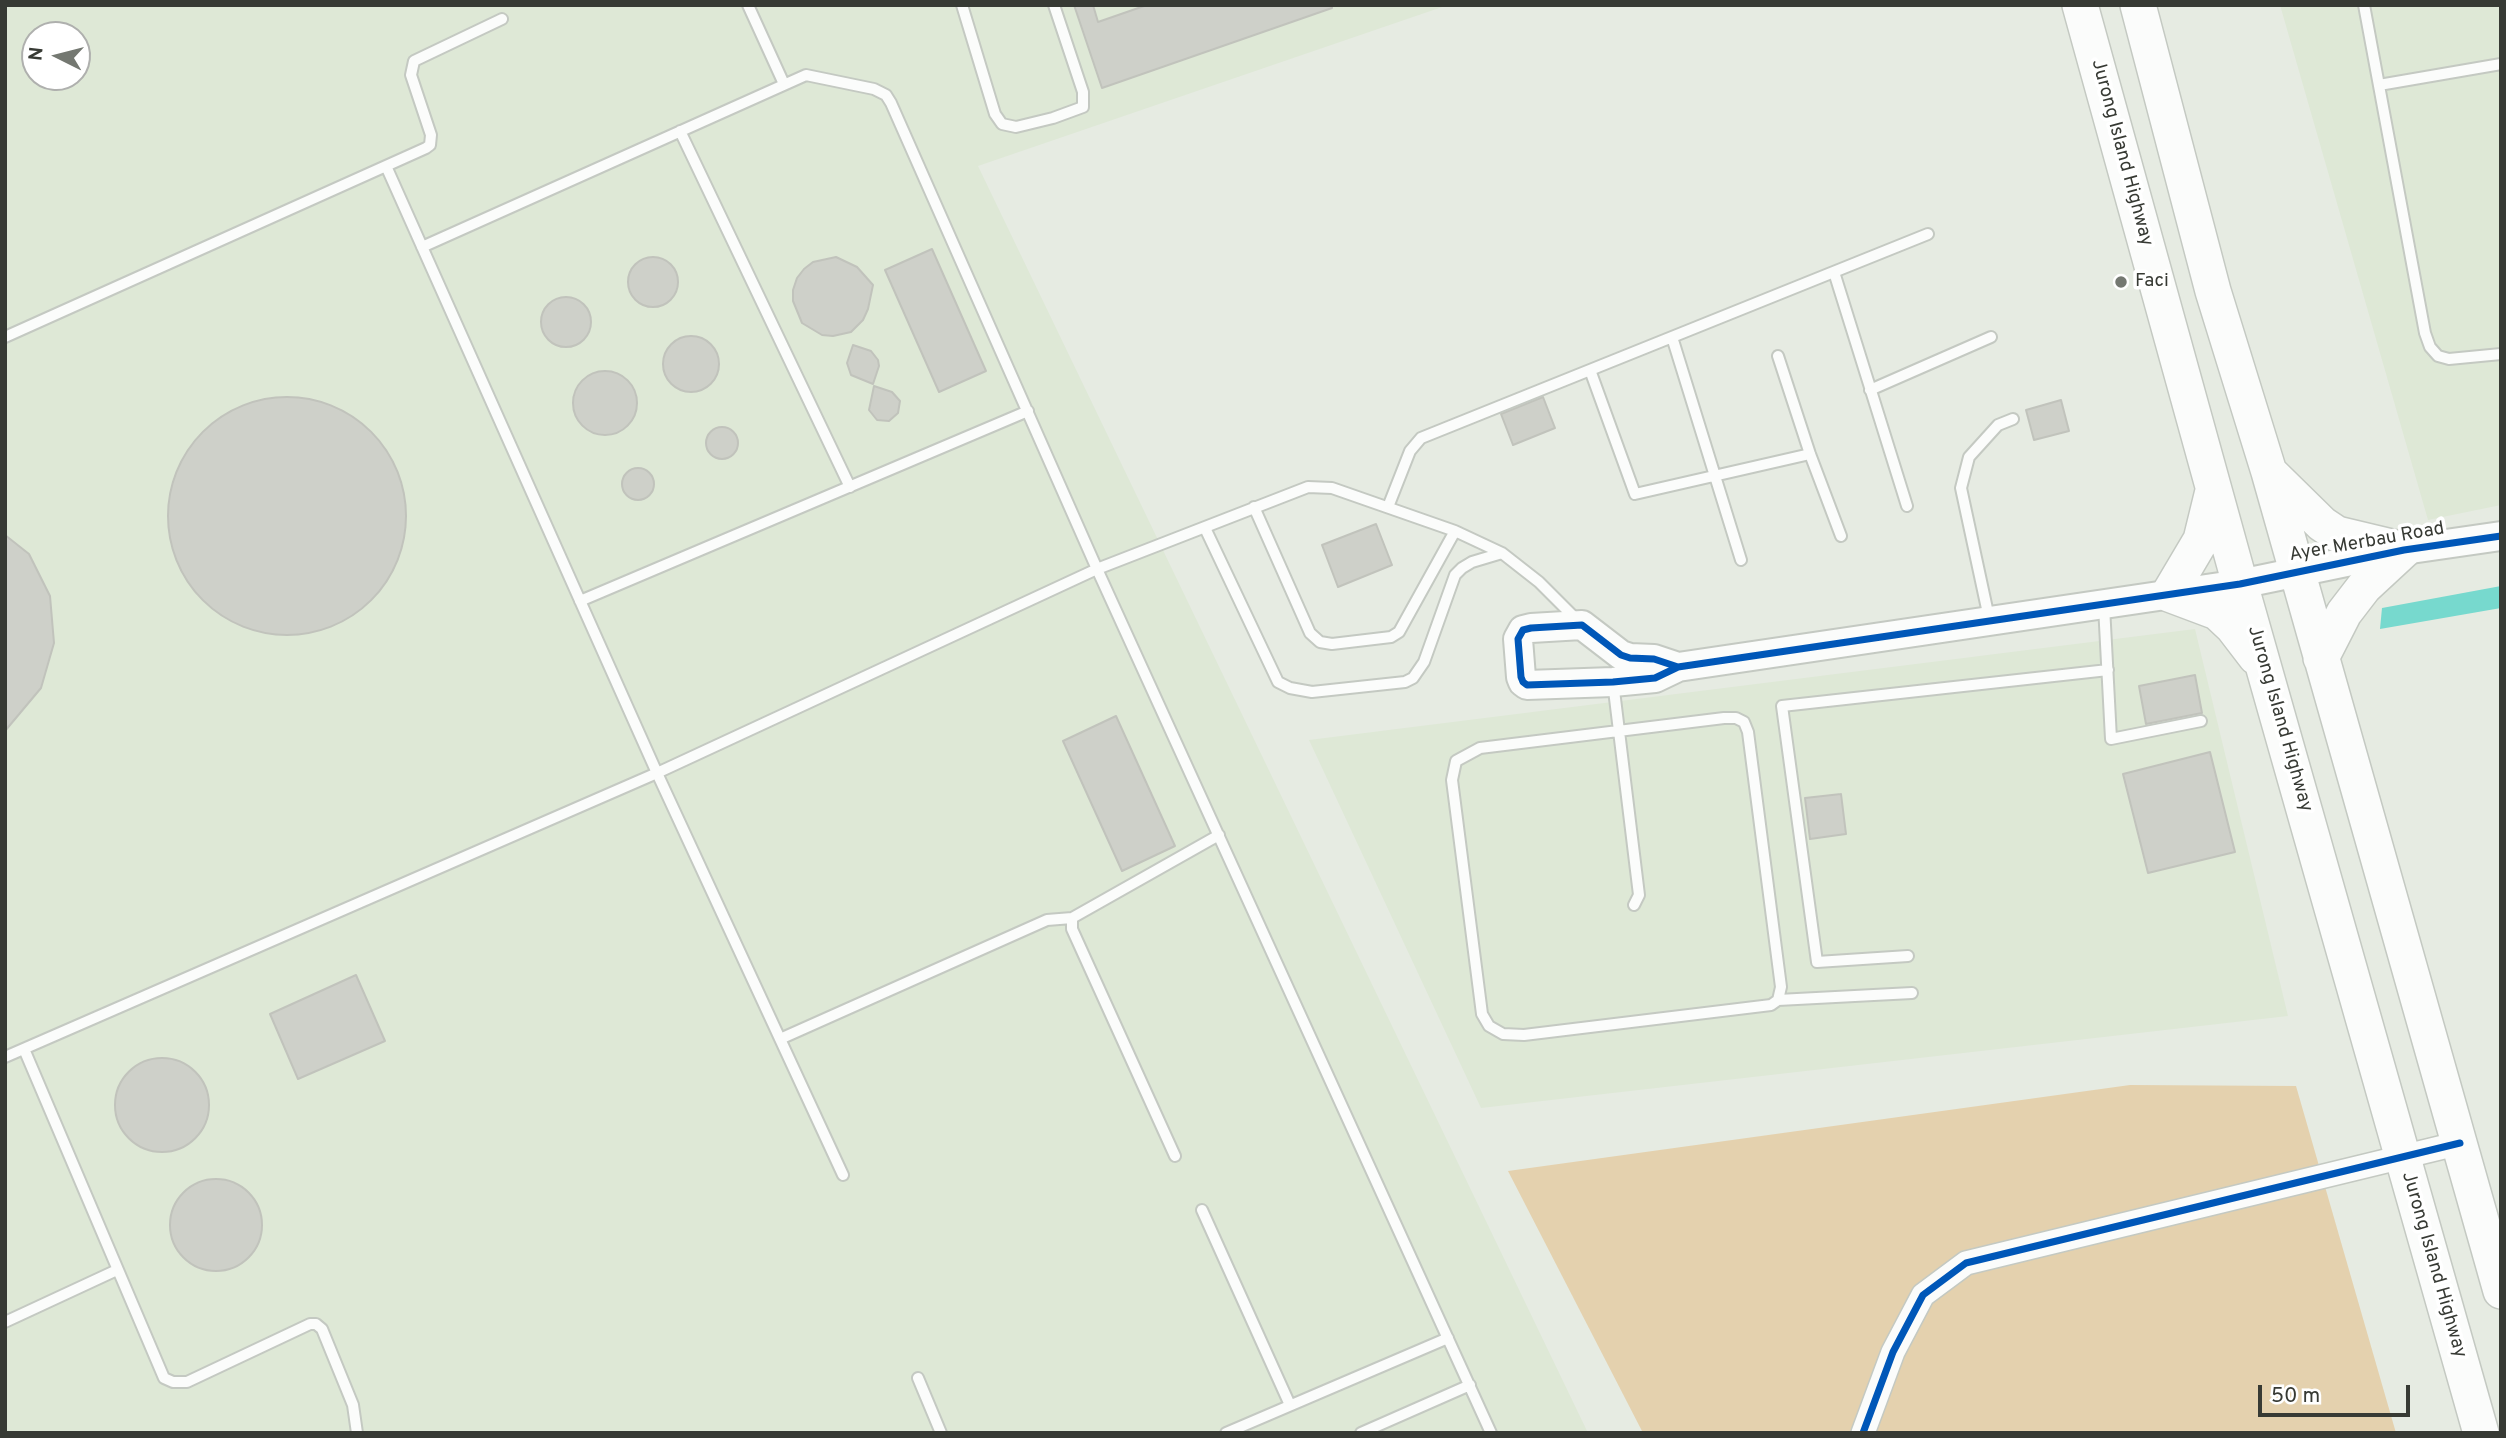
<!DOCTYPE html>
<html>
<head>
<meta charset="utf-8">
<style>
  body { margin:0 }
  #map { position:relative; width:2506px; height:1438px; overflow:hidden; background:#e6ebe2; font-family:Overpass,sans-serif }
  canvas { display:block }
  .frame { position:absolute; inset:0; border:7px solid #373a34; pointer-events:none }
  .north { position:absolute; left:21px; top:21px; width:70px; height:70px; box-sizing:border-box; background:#fff; border:2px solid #afb0ae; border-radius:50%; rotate:276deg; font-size:19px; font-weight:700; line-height:28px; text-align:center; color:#373a34 }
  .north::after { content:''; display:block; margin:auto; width:24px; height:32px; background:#747871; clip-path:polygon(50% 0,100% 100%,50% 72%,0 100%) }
  .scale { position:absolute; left:2258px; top:1385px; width:152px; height:32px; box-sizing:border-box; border:4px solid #373a34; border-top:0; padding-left:9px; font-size:21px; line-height:24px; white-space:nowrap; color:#373a34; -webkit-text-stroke:5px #fff; paint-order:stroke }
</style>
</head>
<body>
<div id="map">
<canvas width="2506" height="1438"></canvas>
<div class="frame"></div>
<div class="north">N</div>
<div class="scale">50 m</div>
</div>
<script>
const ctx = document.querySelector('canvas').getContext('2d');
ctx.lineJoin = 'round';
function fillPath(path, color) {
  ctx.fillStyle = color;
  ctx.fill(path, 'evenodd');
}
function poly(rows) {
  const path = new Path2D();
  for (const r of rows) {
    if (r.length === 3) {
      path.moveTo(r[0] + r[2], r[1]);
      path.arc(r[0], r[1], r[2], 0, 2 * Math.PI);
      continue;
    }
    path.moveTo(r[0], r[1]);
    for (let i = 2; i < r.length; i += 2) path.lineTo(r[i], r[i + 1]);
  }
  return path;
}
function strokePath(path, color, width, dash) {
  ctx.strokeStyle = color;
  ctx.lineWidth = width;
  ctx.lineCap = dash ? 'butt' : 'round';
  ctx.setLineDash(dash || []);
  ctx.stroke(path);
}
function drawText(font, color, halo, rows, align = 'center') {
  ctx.font = font + ' Overpass,sans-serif';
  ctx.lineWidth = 7;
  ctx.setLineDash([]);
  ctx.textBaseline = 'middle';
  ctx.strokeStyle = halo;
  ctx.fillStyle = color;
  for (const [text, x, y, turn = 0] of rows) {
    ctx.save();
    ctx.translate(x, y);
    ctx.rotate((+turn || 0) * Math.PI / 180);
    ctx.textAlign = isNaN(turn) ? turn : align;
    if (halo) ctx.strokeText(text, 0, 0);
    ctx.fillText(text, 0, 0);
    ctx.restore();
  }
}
const built = poly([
  [5,5,1448,5,978,166,1588,1433,5,1433],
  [35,35,77,35,77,77,35,77],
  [2280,5,2501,5,2501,505,2428,520],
  [2195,629,2288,1016,1481,1108,1309,740]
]);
const green = poly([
  [2130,1085,2296,1086,2396,1433,1643,1433,1508,1171]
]);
const water = poly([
  [2501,586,2501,608,2380,629,2382,608]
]);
const building = poly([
  [1074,5,1093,5,1098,22,1147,5,1332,5,1332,8,1102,88,1074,5],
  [932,249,986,371,939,392,885,270,932,249],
  [653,282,25],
  [836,257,857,267,873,285,868,309,863,320,851,332,833,336,822,335,802,323,793,301,793,290,797,278,804,269,813,262,836,257],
  [566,322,25],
  [691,364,28],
  [853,345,871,351,878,360,879,366,873,384,851,375,847,363,853,345],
  [605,403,32],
  [874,386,892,392,900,401,898,413,889,421,877,420,869,410,874,386],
  [287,516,119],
  [1543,397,1555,428,1513,445,1501,414,1543,397],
  [2061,400,2069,431,2034,440,2026,410,2061,400],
  [722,443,16],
  [638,484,16],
  [1376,524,1392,565,1338,587,1322,545,1376,524],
  [5,535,29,554,50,596,54,643,41,688,5,731,5,535],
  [2195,675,2202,713,2146,724,2139,686,2195,675],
  [1116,716,1175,846,1122,871,1063,741,1116,716],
  [2210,752,2235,852,2148,873,2123,774,2210,752],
  [1841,794,1846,834,1810,839,1805,798,1841,794],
  [356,975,385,1041,298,1079,270,1014,356,975],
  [162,1105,47],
  [216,1225,46]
]);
const service = poly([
  [748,5,784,84],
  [962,5,995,114,1002,124,1016,127,1053,118,1083,107,1083,92,1054,5],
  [2364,5,2425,333,2430,347,2438,356,2449,359,2501,354],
  [2379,85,2501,64],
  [680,131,850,487],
  [386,166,657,773,843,1175],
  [422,247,806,75,874,89,886,95,891,103,1097,569,1491,1433],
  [1834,272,1907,506],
  [5,337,426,148,430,145,431,135,411,75,414,61,502,19],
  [1672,337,1741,560],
  [1778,356,1810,454,1841,536],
  [1590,370,1635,494,1810,454],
  [1870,390,1991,337],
  [1254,507,1310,633,1320,642,1332,644,1391,637,1399,632,1455,531],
  [1388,507,1410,451,1421,438,1928,234],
  [1205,528,1278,682,1290,688,1312,692,1405,682,1413,678,1424,662,1455,575,1462,568,1472,562,1502,553],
  [580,601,1028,411],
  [2104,606,2111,739,2201,721],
  [1989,618,1961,488,1969,457,1998,425,2013,419],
  [1613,682,1639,895,1634,905],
  [1908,956,1817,962,1782,706,2108,670],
  [1778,1000,1781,987,1748,732,1744,722,1736,718,1724,718,1480,748,1456,761,1452,780,1482,1014,1489,1026,1503,1034,1524,1035,1771,1005,1778,1000,1912,993],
  [780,1039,1047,920,1072,918],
  [24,1049,164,1378,173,1382,187,1382,310,1324,316,1324,322,1329,353,1405,357,1433],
  [5,1057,657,773,1097,569,1308,487,1332,488,1455,531,1502,553,1539,582,1577,620],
  [1175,1156,1072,929,1072,918,1219,835],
  [1202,1210,1290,1405],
  [5,1322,117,1270],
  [918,1378,941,1433],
  [1226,1433,1448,1338],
  [1361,1433,1470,1385]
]);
const minor = poly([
  [1863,1433,1893,1352,1923,1295,1966,1263,2460,1143]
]);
const tertiary = poly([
  [1678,667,1654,659,1630,658,1621,655,1582,625,1531,628,1523,630,1518,639,1521,677,1523,682,1527,685,1613,682,1655,678,1678,667,2240,584,2404,550,2501,536]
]);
const primary = poly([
  [2080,5,2240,584,2481,1433],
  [2138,5,2213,291,2269,472,2501,1291],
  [2269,472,2322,524,2337,534,2404,550],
  [2213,491,2201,540,2169,594,2217,612,2233,627,2256,657],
  [2321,658,2344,613,2364,587,2404,550]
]);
const cycleway = poly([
  [1678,667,1654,659,1630,658,1621,655,1582,625,1531,628,1523,630,1518,639,1521,677,1523,682,1527,685,1613,682,1655,678,1678,667,2240,584,2404,550,2501,536],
  [1863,1433,1893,1352,1923,1295,1966,1263,2460,1143]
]);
const markers = [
  [2121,282,7,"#747871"]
];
const streetNames = [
  ["Jurong Island Highway",2121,153,75],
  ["Ayer Merbau Road",2367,543,-10],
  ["Jurong Island Highway",2279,719,74],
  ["Jurong Island Highway",2433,1265,74]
];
const poiNames = [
  ["Faci",2135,282]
];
fillPath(built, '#dee8d6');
fillPath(green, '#e4d1ae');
fillPath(water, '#77d9ce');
fillPath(building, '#ced0c9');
strokePath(building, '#c1c3bc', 2);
strokePath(service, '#c4c9c2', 14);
strokePath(minor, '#c4c9c2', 26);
strokePath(tertiary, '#c4c9c2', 32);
strokePath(primary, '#c4c9c2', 38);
strokePath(service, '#fbfcfb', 10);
strokePath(minor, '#fbfcfb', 23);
strokePath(tertiary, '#fbfcfb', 28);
strokePath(primary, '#fbfcfb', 35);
strokePath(cycleway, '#0057b8', 7);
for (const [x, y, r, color] of markers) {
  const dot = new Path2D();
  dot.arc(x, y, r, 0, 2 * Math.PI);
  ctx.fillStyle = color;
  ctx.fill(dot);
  strokePath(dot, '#fff', 2.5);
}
drawText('19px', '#373a34', '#fff', streetNames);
drawText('19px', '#373a34', '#fff', poiNames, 'left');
</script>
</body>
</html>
